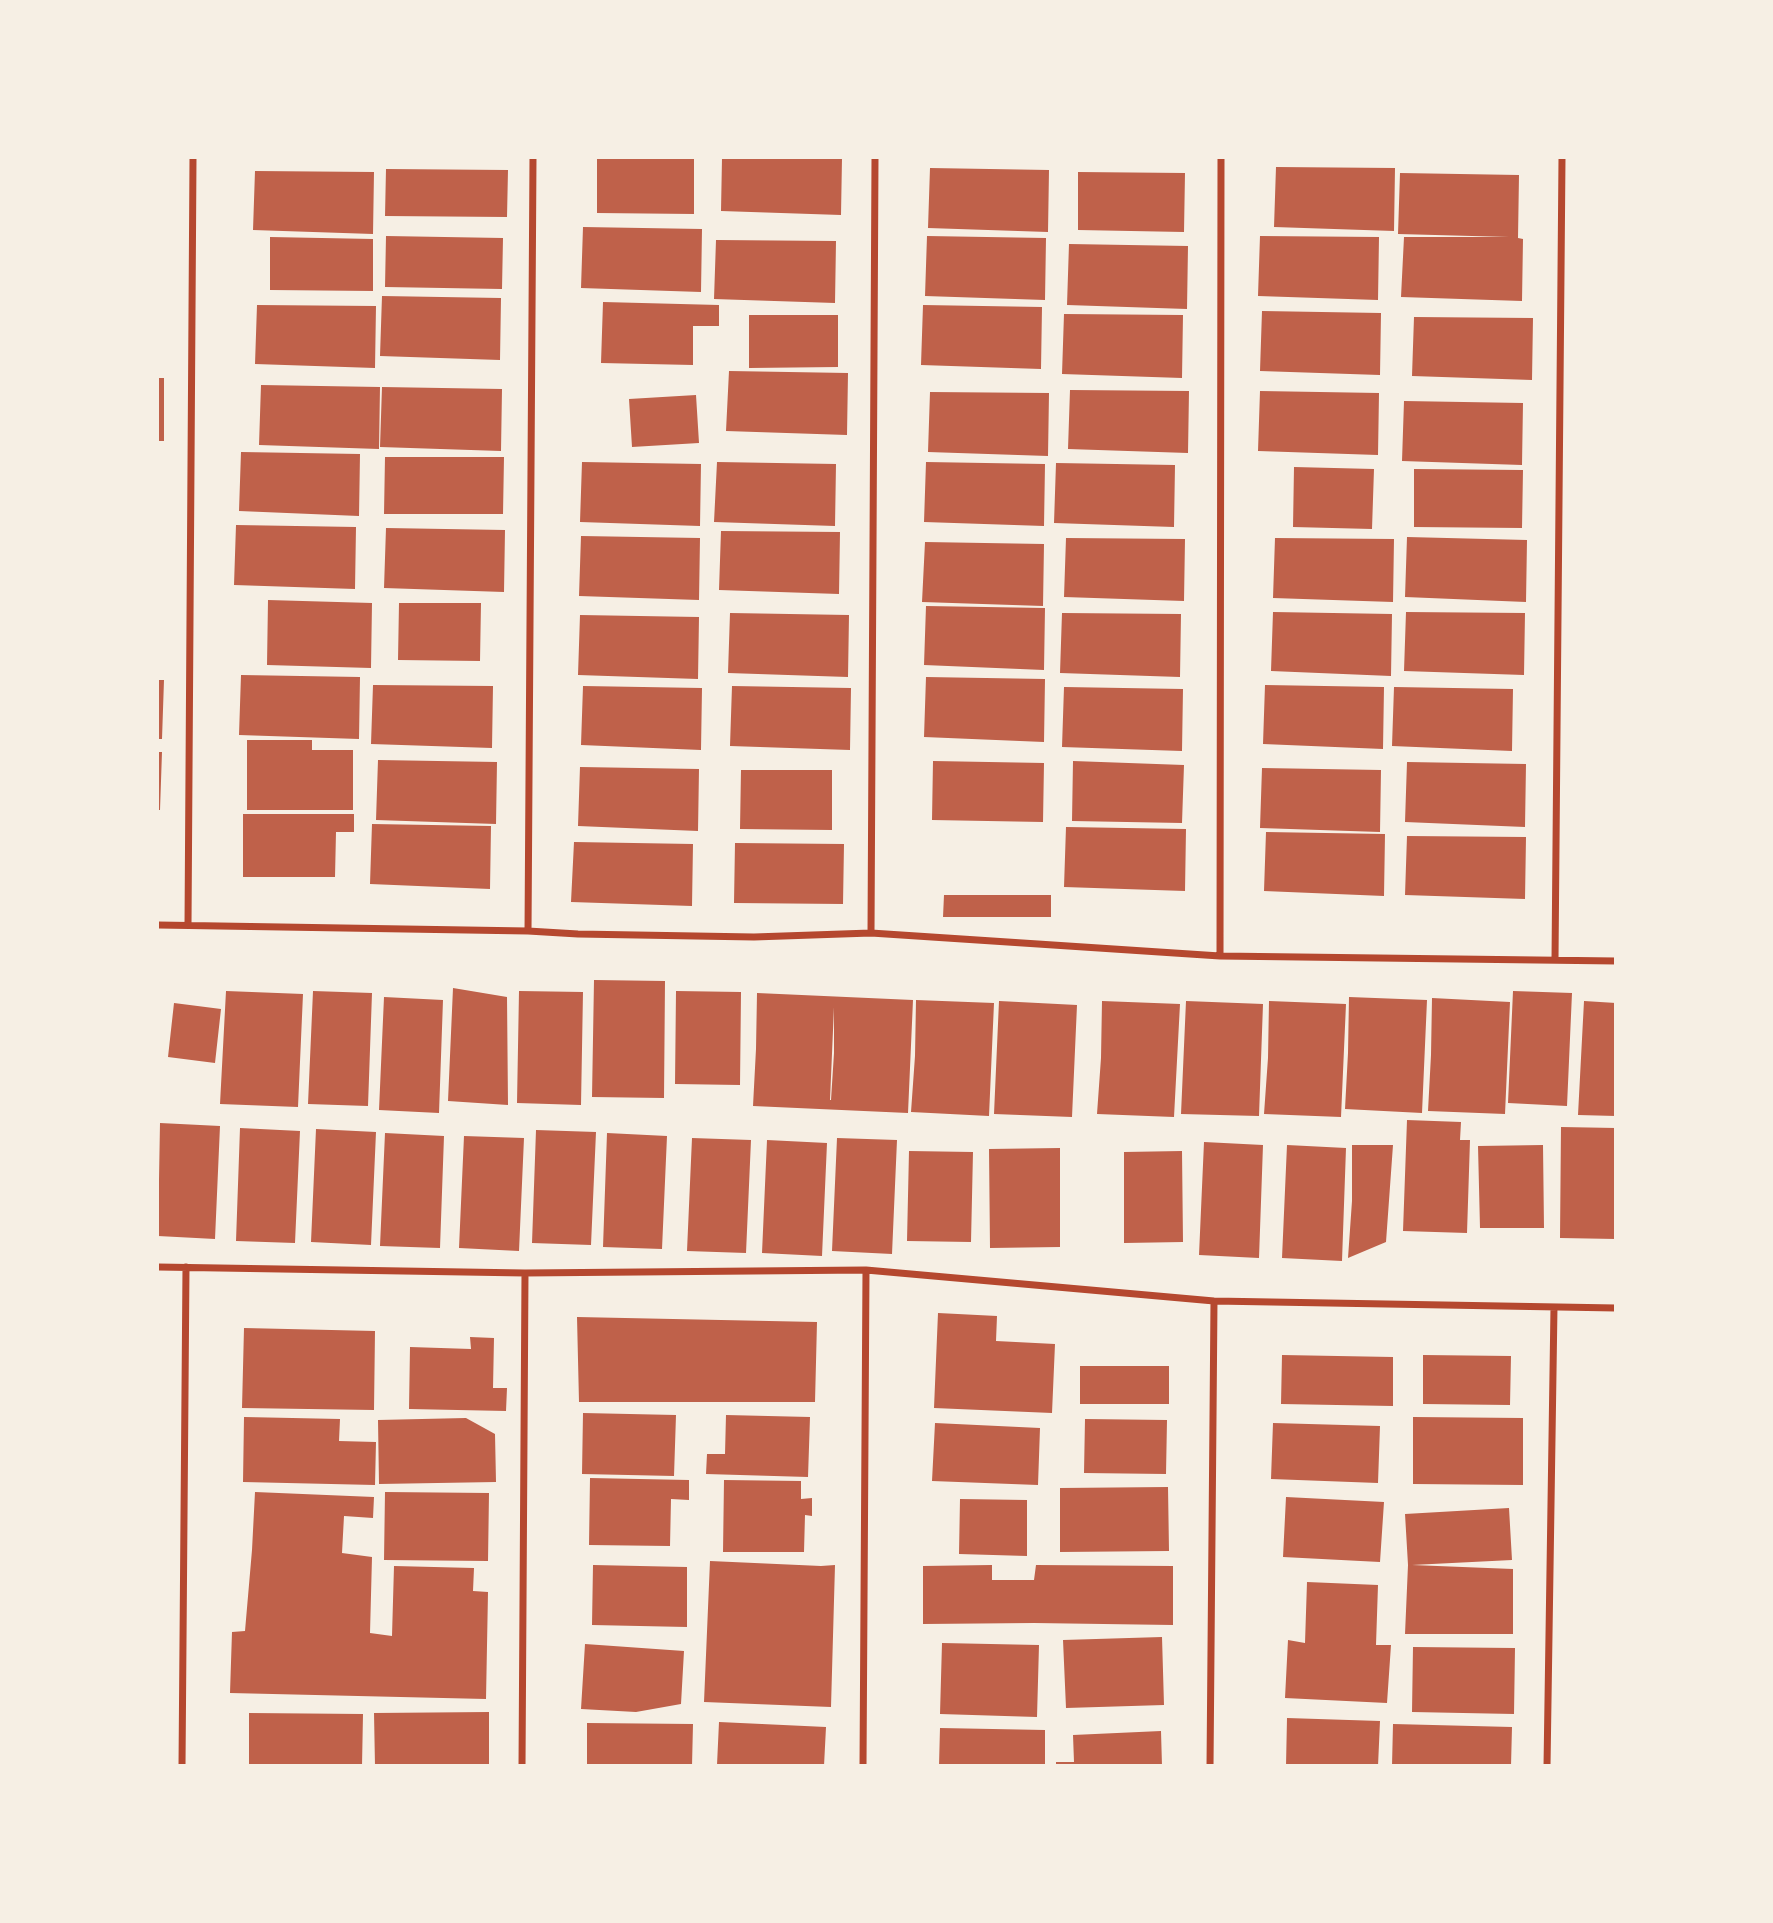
<!DOCTYPE html>
<html>
<head>
<meta charset="utf-8">
<style>
  body { margin:0 }
  #map { position:relative; width:1773px; height:1923px; overflow:hidden; background:#f6efe4; font-family:"Work Sans",sans-serif }
  canvas { display:block }
  .frame { position:absolute; inset:0; border:159px solid #f6efe4; pointer-events:none }
</style>
</head>
<body>
<div id="map">
<canvas width="1773" height="1923"></canvas>
<div class="frame"></div>
</div>
<script>
const ctx = document.querySelector('canvas').getContext('2d');
ctx.lineJoin = 'round';
function fillPath(path, color) {
  ctx.fillStyle = color;
  ctx.fill(path, 'evenodd');
}
function poly(rows) {
  const path = new Path2D();
  for (const r of rows) {
    path.moveTo(r[0], r[1]);
    for (let i = 2; i < r.length; i += 2) path.lineTo(r[i], r[i + 1]);
  }
  return path;
}
function strokePath(path, color, width, dash) {
  ctx.strokeStyle = color;
  ctx.lineWidth = width;
  ctx.lineCap = dash ? 'butt' : 'round';
  ctx.setLineDash(dash || []);
  ctx.stroke(path);
}
const building = poly([
  [597,158,694,158,694,214,597,213],
  [722,158,842,158,841,215,721,211],
  [1276,167,1395,168,1394,231,1274,227],
  [930,168,1049,170,1048,232,928,228],
  [386,169,508,170,507,217,385,216],
  [255,171,374,172,373,234,253,230],
  [1078,172,1185,173,1184,232,1078,230],
  [1400,173,1519,175,1518,238,1523,239,1522,301,1401,297,1404,237,1509,237,1398,234],
  [583,227,702,229,701,292,581,288],
  [386,236,503,238,502,289,385,287],
  [927,236,1046,238,1045,300,925,296],
  [1260,236,1379,237,1378,300,1258,296],
  [270,237,373,239,373,291,270,290],
  [716,240,836,241,835,303,714,299],
  [1069,244,1188,246,1187,309,1067,305],
  [382,296,501,298,500,360,380,356],
  [603,302,719,305,719,326,693,326,693,365,601,363],
  [257,305,376,306,375,368,255,364],
  [923,305,1042,307,1041,369,921,365],
  [1262,311,1381,313,1380,375,1260,371],
  [1064,314,1183,315,1182,378,1062,374],
  [749,315,838,315,838,367,749,368],
  [1414,317,1533,318,1532,380,1412,376],
  [729,371,848,373,847,435,726,431],
  [158,378,164,378,164,441,158,441],
  [261,385,380,387,379,449,259,445],
  [382,387,502,389,501,451,380,447],
  [1070,390,1189,391,1188,453,1068,449],
  [1260,391,1379,393,1378,455,1258,451],
  [930,392,1049,393,1048,456,928,452],
  [696,395,699,443,632,447,629,399],
  [1404,401,1523,403,1522,465,1402,461],
  [241,452,360,454,359,516,239,511],
  [385,457,504,457,503,514,384,514],
  [582,462,701,464,700,526,580,522],
  [717,462,836,464,835,526,714,522],
  [926,462,1045,464,1044,526,924,522],
  [1056,463,1175,465,1174,527,1054,523],
  [1294,467,1374,469,1372,529,1293,527],
  [1414,469,1523,470,1522,528,1414,527],
  [236,525,356,527,355,589,234,585],
  [386,528,505,530,504,592,384,588],
  [721,531,840,532,839,594,719,590],
  [581,536,700,538,699,600,579,596],
  [1407,537,1527,540,1526,602,1405,597],
  [1066,538,1185,539,1184,601,1064,597],
  [1275,538,1394,539,1393,602,1273,598],
  [925,542,1044,544,1043,606,922,602],
  [268,600,372,603,371,668,267,665],
  [399,603,481,603,480,661,398,660],
  [926,606,1045,608,1044,670,924,665],
  [1273,612,1392,614,1391,676,1271,671],
  [1406,612,1525,613,1524,675,1404,671],
  [730,613,849,615,848,677,728,673],
  [1062,613,1181,614,1180,677,1060,673],
  [580,615,699,617,698,679,578,675],
  [241,675,360,677,359,739,239,735],
  [926,677,1045,679,1044,742,924,737],
  [158,680,164,680,162,739,158,739],
  [373,685,493,686,492,748,371,744],
  [1265,685,1384,687,1383,749,1263,744],
  [583,686,702,688,701,750,581,745],
  [732,686,851,688,850,750,730,746],
  [1064,687,1183,689,1182,751,1062,747],
  [1394,687,1513,689,1512,751,1392,746],
  [247,740,312,740,312,750,353,750,353,810,247,810],
  [158,752,162,752,160,810,158,810],
  [378,760,497,762,496,824,376,820],
  [933,761,1044,763,1043,822,932,820],
  [1073,761,1184,765,1182,823,1072,821],
  [1407,762,1526,764,1525,827,1405,822],
  [580,767,699,769,698,831,578,826],
  [1262,768,1381,770,1380,832,1260,828],
  [741,770,832,770,832,830,740,829],
  [243,814,354,814,354,832,336,832,335,877,243,877],
  [372,824,491,826,490,889,370,884],
  [1066,827,1186,829,1185,891,1064,887],
  [1266,832,1385,834,1384,896,1264,891],
  [1407,836,1526,837,1525,899,1405,895],
  [574,842,693,844,692,906,571,902],
  [735,843,844,844,843,904,734,903],
  [944,895,1051,895,1051,917,943,917],
  [594,980,665,981,664,1098,592,1097],
  [453,988,507,997,508,1105,448,1101],
  [226,991,303,994,298,1107,220,1104],
  [313,991,372,993,368,1106,308,1104],
  [519,991,583,992,581,1105,517,1103],
  [676,991,741,992,740,1085,675,1084],
  [1513,991,1572,993,1567,1106,1508,1103],
  [757,993,913,1000,908,1113,753,1106,756,1049],
  [834,1007,834,1053,831,1100,830,1100],
  [384,997,443,1000,439,1113,379,1110],
  [1349,997,1427,1000,1422,1113,1345,1109,1348,1053],
  [1432,998,1510,1002,1505,1114,1428,1111,1431,1055],
  [916,1000,994,1003,989,1116,911,1112,915,1056],
  [999,1001,1077,1005,1072,1117,994,1114],
  [1102,1001,1180,1004,1174,1117,1097,1114,1101,1058],
  [1186,1001,1263,1004,1259,1116,1181,1114],
  [1269,1001,1346,1004,1341,1117,1264,1114,1268,1058],
  [1584,1001,1616,1003,1616,1116,1578,1115],
  [174,1003,221,1009,215,1063,168,1057],
  [1407,1120,1461,1122,1460,1140,1470,1140,1467,1233,1403,1231],
  [160,1123,220,1126,215,1239,158,1236],
  [1561,1127,1616,1128,1616,1239,1560,1238],
  [240,1128,300,1131,295,1243,236,1241],
  [316,1129,376,1132,371,1245,311,1242],
  [536,1130,596,1132,591,1245,532,1243],
  [385,1133,444,1136,440,1248,380,1246],
  [607,1133,667,1136,662,1249,603,1247],
  [464,1136,524,1138,519,1251,459,1248],
  [692,1138,751,1140,746,1253,687,1251],
  [837,1138,897,1140,892,1254,832,1251],
  [767,1140,827,1143,822,1256,762,1253],
  [1204,1142,1263,1145,1259,1258,1199,1255],
  [1287,1145,1346,1148,1342,1261,1282,1258],
  [1352,1145,1393,1145,1386,1242,1348,1258,1352,1201],
  [1543,1145,1544,1228,1480,1228,1478,1146],
  [1060,1148,1060,1247,990,1248,989,1149],
  [909,1151,973,1152,971,1242,907,1241],
  [1182,1151,1183,1242,1124,1243,1124,1152],
  [938,1313,997,1316,996,1341,1055,1344,1052,1413,934,1408],
  [577,1317,817,1322,815,1402,579,1402],
  [244,1328,375,1331,374,1410,242,1408],
  [470,1337,494,1338,493,1388,507,1388,506,1411,409,1409,410,1347,471,1349],
  [1282,1355,1393,1357,1393,1406,1281,1404],
  [1423,1355,1511,1356,1510,1405,1423,1404],
  [1080,1366,1169,1366,1169,1404,1080,1404],
  [583,1413,676,1415,674,1476,582,1474],
  [726,1415,810,1417,808,1477,706,1474,707,1454,725,1454],
  [244,1417,340,1419,339,1441,376,1442,375,1485,243,1482],
  [1413,1417,1523,1418,1523,1485,1413,1484],
  [466,1418,495,1434,496,1482,379,1484,378,1420],
  [1085,1419,1167,1420,1166,1474,1084,1473],
  [935,1423,1040,1428,1038,1485,932,1481],
  [1273,1423,1380,1426,1378,1483,1271,1479],
  [590,1478,689,1480,689,1500,671,1499,670,1546,589,1545],
  [724,1480,801,1481,801,1499,812,1498,812,1516,805,1515,804,1552,723,1552],
  [1168,1487,1169,1551,1060,1552,1060,1488],
  [255,1492,374,1497,373,1518,344,1516,342,1553,372,1557,370,1633,392,1636,394,1566,474,1568,473,1591,488,1592,486,1699,230,1693,232,1632,245,1631,252,1550],
  [385,1492,489,1493,488,1561,384,1560],
  [1286,1497,1384,1502,1380,1562,1283,1557],
  [960,1499,1027,1500,1027,1556,959,1554],
  [1509,1508,1512,1560,1412,1565,1513,1569,1513,1634,1405,1634,1408,1565,1405,1514],
  [710,1561,821,1566,835,1565,831,1707,704,1702],
  [593,1565,687,1567,687,1627,592,1625],
  [992,1565,992,1580,1034,1580,1036,1565,1173,1566,1173,1625,1034,1623,923,1624,923,1566],
  [1307,1582,1378,1585,1376,1645,1391,1645,1387,1703,1285,1698,1288,1640,1305,1643],
  [1162,1637,1164,1705,1066,1708,1063,1640],
  [942,1643,1039,1645,1037,1717,940,1714],
  [585,1644,684,1651,681,1704,636,1712,581,1709],
  [1413,1647,1515,1648,1514,1714,1412,1712],
  [489,1712,489,1766,375,1766,374,1713],
  [249,1713,363,1714,362,1766,249,1766],
  [1287,1718,1380,1721,1378,1766,1286,1766],
  [719,1722,826,1727,824,1766,717,1765],
  [587,1723,693,1724,692,1766,587,1766],
  [1393,1724,1512,1727,1511,1766,1392,1766],
  [940,1728,1045,1730,1045,1766,939,1766],
  [1161,1731,1162,1766,1056,1766,1056,1762,1074,1762,1073,1735]
]);
const minor = poly([
  [158,925,528,931,578,934,754,937,871,933,1220,956,1616,961],
  [188,925,193,158],
  [528,931,533,158],
  [871,933,875,158],
  [1220,956,1221,158],
  [1555,960,1562,158],
  [158,1267,525,1273,866,1270,1214,1301,1616,1308],
  [182,1766,186,1267],
  [522,1766,525,1273],
  [863,1766,866,1270],
  [1210,1766,1214,1301],
  [1547,1766,1554,1307]
]);
fillPath(building, '#bf614a');
strokePath(minor, '#b5482f', 7);
</script>
</body>
</html>
